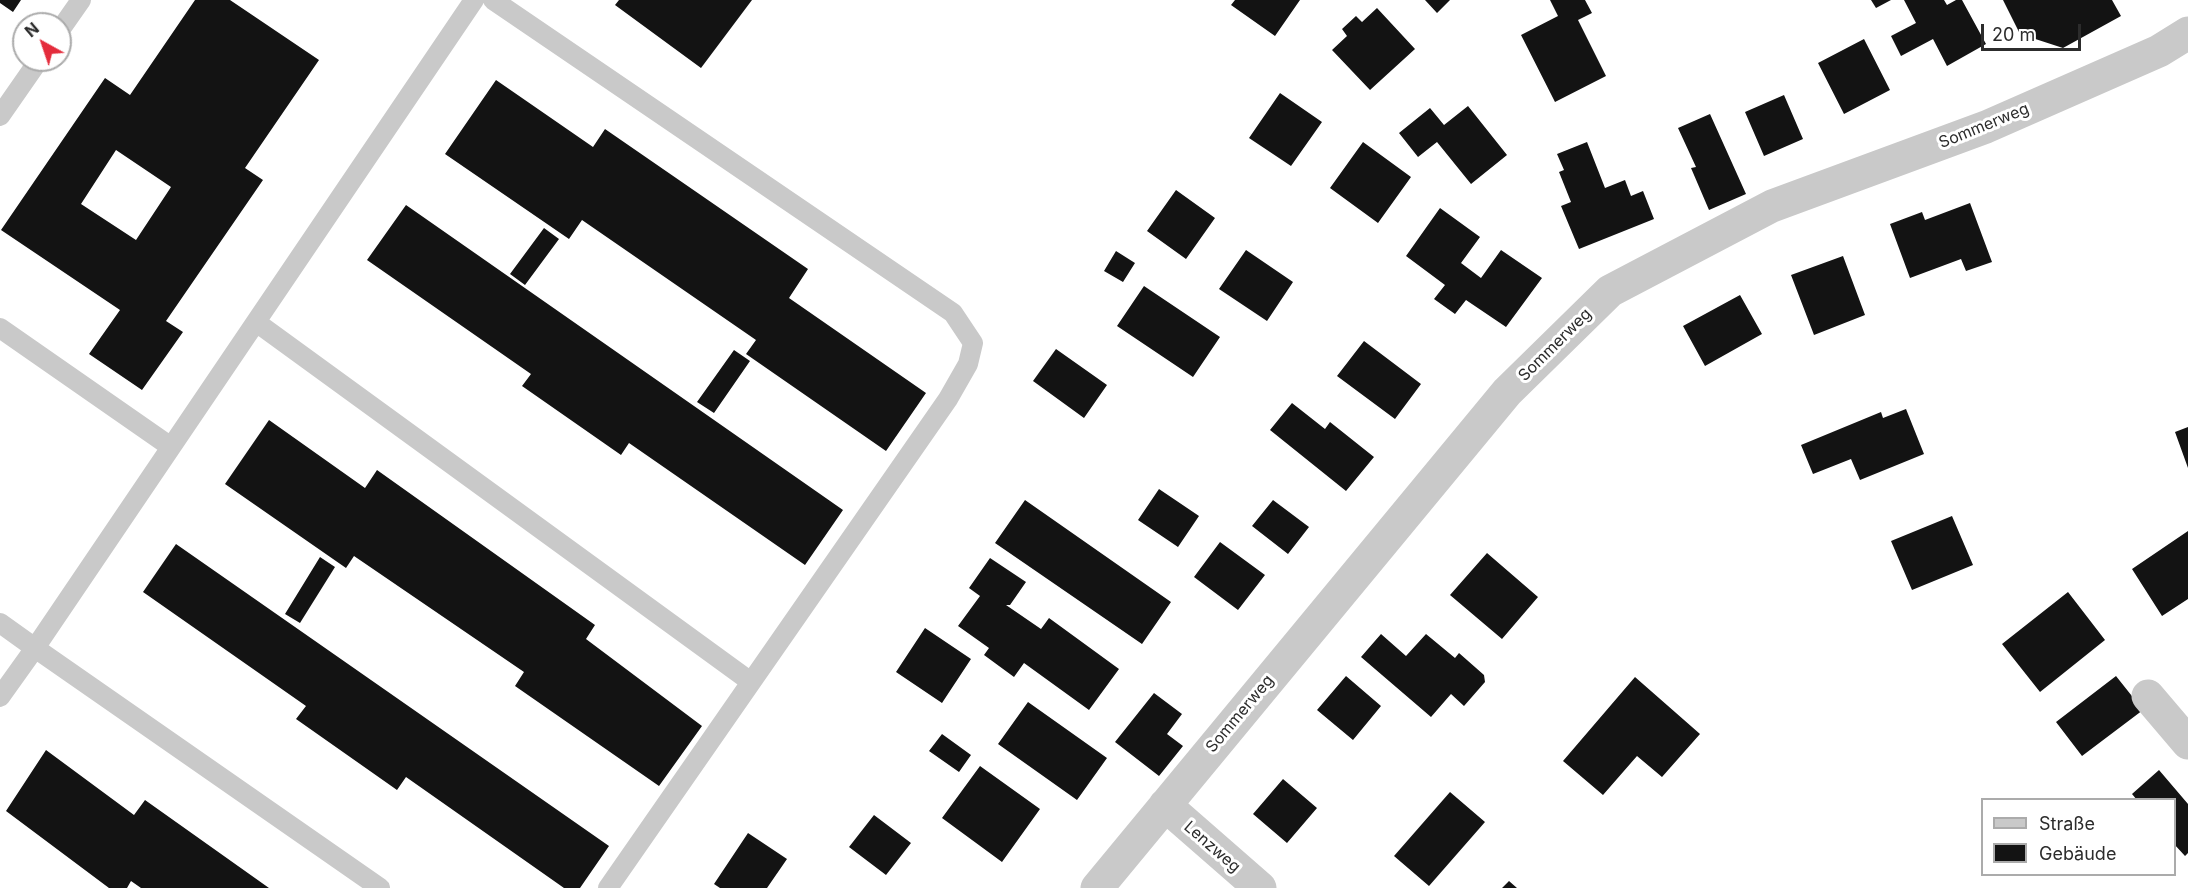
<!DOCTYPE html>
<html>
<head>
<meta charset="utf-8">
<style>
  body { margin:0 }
  #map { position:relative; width:2188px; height:888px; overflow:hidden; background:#fff; font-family:Inter,sans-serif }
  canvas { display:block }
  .legend { position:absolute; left:1981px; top:798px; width:195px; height:78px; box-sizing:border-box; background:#fff; border:2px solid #ababab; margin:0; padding:8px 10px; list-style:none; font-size:18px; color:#2c2c2c }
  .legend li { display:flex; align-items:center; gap:12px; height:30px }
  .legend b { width:30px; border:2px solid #ababab }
  .north { position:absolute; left:12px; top:12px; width:60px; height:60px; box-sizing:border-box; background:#fff; border:2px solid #ababab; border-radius:50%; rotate:320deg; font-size:16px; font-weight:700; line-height:24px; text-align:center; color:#2c2c2c }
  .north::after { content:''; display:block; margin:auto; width:21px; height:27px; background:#e42c3c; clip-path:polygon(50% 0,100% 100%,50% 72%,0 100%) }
  .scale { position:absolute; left:1981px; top:24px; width:100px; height:27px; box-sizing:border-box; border:3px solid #2c2c2c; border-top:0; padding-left:8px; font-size:18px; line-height:21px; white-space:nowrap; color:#2c2c2c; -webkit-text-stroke:4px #fff; paint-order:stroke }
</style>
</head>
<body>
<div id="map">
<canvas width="2188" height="888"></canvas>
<ul class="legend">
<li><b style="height:8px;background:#c9c9c9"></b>Straße</li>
<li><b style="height:16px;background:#131313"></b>Gebäude</li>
</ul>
<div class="north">N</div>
<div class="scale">20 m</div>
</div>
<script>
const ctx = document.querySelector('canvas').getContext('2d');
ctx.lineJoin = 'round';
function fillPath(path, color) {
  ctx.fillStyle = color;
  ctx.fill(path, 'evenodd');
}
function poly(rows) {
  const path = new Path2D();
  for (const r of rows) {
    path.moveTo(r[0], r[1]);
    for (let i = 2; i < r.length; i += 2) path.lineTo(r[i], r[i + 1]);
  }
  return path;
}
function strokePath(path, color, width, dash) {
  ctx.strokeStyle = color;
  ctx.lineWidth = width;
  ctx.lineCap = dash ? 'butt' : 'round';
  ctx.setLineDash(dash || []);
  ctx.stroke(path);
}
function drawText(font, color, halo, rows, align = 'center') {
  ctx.font = font + ' Inter,sans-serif';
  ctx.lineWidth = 6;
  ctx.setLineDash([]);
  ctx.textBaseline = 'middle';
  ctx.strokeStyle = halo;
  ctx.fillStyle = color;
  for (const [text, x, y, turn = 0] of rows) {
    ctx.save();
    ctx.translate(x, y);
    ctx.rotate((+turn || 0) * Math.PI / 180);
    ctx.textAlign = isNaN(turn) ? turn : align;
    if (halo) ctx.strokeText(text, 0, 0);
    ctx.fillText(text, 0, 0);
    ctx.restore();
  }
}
const building = poly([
  [0,0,21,0,13,12,0,3],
  [195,0,230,0,319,60,245,168,263,180,166,321,183,332,142,390,89,354,120,310,1,230,105,78,130,95],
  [116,150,171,187,136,240,81,204],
  [619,0,752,0,701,68,615,5],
  [1235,0,1300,0,1275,36,1231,5],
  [1425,0,1450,0,1437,13],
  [1550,0,1585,0,1592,13,1578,20,1606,76,1555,102,1521,35,1558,16],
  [1871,0,1891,0,1876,8],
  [1904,0,1944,0,1947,5,1956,0,1962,0,1986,44,1947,66,1933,39,1901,56,1891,36,1916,23],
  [2003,0,2112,0,2121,16,2063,48,2020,34],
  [1377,8,1415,49,1370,90,1332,50,1347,36,1342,29,1356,16,1362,22],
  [1864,39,1890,90,1844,114,1818,63],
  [496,80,593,147,605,129,808,269,789,298,926,393,886,451,746,354,756,340,582,220,569,239,445,154],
  [1280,93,1322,122,1291,166,1249,138],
  [1784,95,1803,139,1764,156,1745,112],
  [1468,106,1507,155,1471,184,1437,142,1418,157,1399,133,1430,108,1444,125],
  [1710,114,1746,194,1709,210,1691,168,1696,167,1678,128],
  [1363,142,1411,177,1378,223,1330,188],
  [1587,142,1605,188,1625,180,1631,196,1643,191,1654,219,1579,249,1561,206,1571,202,1559,172,1564,170,1557,154],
  [1176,190,1215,218,1186,259,1147,231],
  [1970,203,1992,262,1966,271,1961,259,1910,278,1890,224,1922,212,1925,220],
  [406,205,843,510,805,565,629,443,621,455,522,386,531,374,367,260],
  [1440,208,1480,237,1461,263,1481,278,1501,250,1542,278,1506,327,1466,300,1455,314,1434,299,1445,285,1406,256],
  [544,228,559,239,525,285,510,274],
  [1246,250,1293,282,1267,321,1219,289],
  [1116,251,1135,263,1123,282,1104,271],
  [1843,256,1865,315,1814,335,1791,275],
  [1144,286,1220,337,1193,377,1117,326],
  [1740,295,1762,334,1705,366,1683,326],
  [1364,341,1421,384,1395,419,1337,376],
  [1056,349,1107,385,1084,418,1033,381],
  [734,350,750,361,714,413,697,402],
  [1292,403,1325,429,1330,422,1374,457,1346,491,1270,430],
  [1906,409,1924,454,1860,480,1851,459,1813,474,1801,445,1881,412,1883,418],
  [269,420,365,488,377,470,595,625,586,639,702,726,659,786,515,686,524,672,354,556,346,568,225,484],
  [2188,427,2188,468,2175,432],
  [1159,489,1199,516,1178,547,1138,520],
  [1025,500,1171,602,1142,644,995,543],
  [1273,500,1309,527,1288,554,1252,526],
  [1952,516,1973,565,1912,590,1891,541],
  [2188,531,2188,599,2162,616,2132,569],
  [1220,542,1265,575,1238,610,1194,577],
  [176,544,609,846,580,888,564,888,406,777,397,790,296,719,306,706,143,592],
  [1487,553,1538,597,1502,639,1450,595],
  [320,557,335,567,300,623,285,614],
  [990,558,1026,582,1010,605,1006,605,1041,629,1049,618,1119,669,1089,710,1024,663,1014,677,984,655,989,648,958,626,980,596,969,588],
  [2068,592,2105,640,2040,692,2002,644],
  [925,628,971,659,942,703,896,672],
  [1381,634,1406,656,1426,634,1455,658,1459,653,1484,675,1485,682,1464,706,1451,694,1431,717,1361,657],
  [1346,676,1381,706,1353,740,1317,710],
  [2116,676,2143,710,2082,756,2056,722],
  [1635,677,1700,734,1662,777,1637,756,1603,795,1563,761],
  [1154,693,1182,714,1167,734,1183,746,1159,776,1115,742],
  [1028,702,1107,758,1077,800,998,744],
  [942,734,971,755,959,772,929,751],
  [46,750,134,815,145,800,269,888,141,888,131,881,127,888,109,888,6,811],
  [980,766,1040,809,1002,862,942,818],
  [2159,770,2188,804,2188,853,2185,856,2174,844,2174,800,2137,800,2132,794],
  [1283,779,1317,808,1287,843,1253,814],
  [1450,792,1485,822,1429,886,1394,856],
  [874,815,911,843,886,875,849,847],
  [748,833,787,859,767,888,720,888,714,884],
  [1509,881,1517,888,1502,888]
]);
const lane = poly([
  [493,0,953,313,973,343,968,364,948,399,608,888],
  [60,30,81,0],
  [0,116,39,60],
  [256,322,751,682],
  [0,328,171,447],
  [0,623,35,648,0,697],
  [380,888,35,648,474,0]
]);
const street = poly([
  [2148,696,2188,743],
  [1165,805,1260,888],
  [1097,888,1507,392,1610,291,1772,206,1986,127,2159,51,2188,33]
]);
const streetNames = [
  ["Sommerweg",1984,126,-22],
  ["Sommerweg",1555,345,-45],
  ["Sommerweg",1240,714,-50],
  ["Lenzweg",1212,847,41]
];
fillPath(building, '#131313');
strokePath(lane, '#c9c9c9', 20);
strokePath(street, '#c9c9c9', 33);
drawText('16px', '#2c2c2c', '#fff', streetNames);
</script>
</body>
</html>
